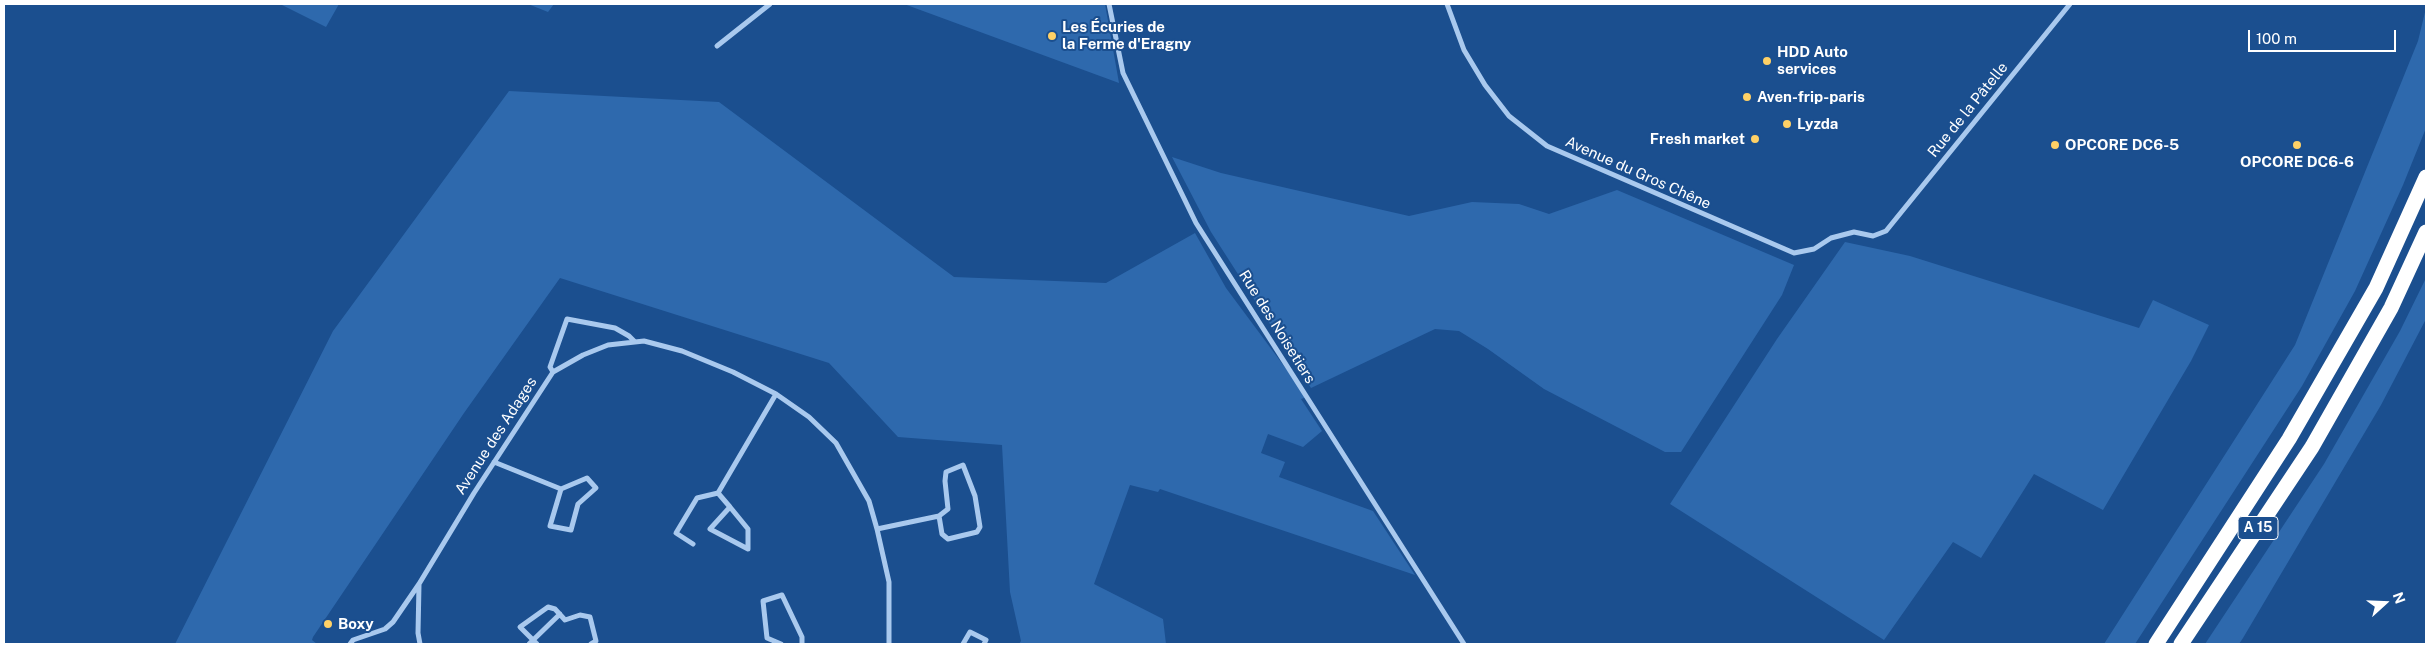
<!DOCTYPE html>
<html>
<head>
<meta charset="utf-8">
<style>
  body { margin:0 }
  #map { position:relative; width:2430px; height:648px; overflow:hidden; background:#1b4f8f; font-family:"Public Sans",sans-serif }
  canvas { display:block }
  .frame { position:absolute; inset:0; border:5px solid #fff; pointer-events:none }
  .north { position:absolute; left:2360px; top:578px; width:50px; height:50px; -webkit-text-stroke:4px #1b4f8f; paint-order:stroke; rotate:70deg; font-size:14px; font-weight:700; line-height:20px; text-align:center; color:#fff }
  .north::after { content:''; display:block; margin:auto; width:18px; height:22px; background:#fff; clip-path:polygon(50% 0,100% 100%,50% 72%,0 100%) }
  .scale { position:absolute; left:2248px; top:30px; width:148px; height:22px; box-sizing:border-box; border:2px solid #fff; border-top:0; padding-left:6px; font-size:15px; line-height:18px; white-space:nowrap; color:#fff; -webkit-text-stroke:4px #1b4f8f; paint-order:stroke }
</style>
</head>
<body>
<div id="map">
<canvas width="2430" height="648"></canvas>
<div class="frame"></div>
<div class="north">N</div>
<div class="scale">100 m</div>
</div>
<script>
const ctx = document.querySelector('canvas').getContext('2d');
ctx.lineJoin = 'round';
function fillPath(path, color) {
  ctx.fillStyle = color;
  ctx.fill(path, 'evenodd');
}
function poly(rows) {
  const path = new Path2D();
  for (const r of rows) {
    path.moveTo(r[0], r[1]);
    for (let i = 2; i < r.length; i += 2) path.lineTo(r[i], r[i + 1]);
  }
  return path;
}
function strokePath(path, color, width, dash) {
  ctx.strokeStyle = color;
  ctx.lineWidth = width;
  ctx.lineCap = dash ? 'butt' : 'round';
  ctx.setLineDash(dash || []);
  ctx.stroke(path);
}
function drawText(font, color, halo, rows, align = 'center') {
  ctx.font = font + ' "Public Sans",sans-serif';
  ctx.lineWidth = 4;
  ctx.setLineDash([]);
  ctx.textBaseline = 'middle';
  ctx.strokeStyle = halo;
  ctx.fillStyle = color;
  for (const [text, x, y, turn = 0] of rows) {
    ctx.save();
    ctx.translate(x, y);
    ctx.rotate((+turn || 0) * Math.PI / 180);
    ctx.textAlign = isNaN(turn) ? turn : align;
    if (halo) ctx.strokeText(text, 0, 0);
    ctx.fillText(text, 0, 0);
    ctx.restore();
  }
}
const green = poly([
  [280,4,339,4,326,27],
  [528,4,554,4,548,12],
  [904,4,1105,4,1119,83],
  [2426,8,2426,128,2403,185,2355,291,2302,386,2135,644,2104,644,2295,345,2418,41],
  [509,91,719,102,954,277,1106,283,1195,233,1226,288,1307,397,1301,399,1322,431,1303,447,1268,434,1261,453,1285,462,1279,477,1373,511,1415,575,1160,489,1158,492,1130,485,1094,584,1163,619,1166,644,1019,644,1021,641,1010,592,1002,445,898,437,829,363,560,278,464,413,313,637,312,640,317,644,175,644,333,331],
  [1172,157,1221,173,1409,216,1472,202,1519,204,1549,214,1617,190,1794,265,1782,295,1681,452,1665,452,1544,389,1488,349,1459,331,1435,329,1311,388,1211,232],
  [1845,242,1910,256,2139,328,2153,300,2209,325,2191,361,2103,510,2034,474,1981,558,1953,542,1884,640,1670,504,1777,339],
  [2426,278,2426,319,2381,405,2243,638,2239,644,2205,644,2324,464,2400,331]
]);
const street = poly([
  [1109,4,1123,73,1196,223,1464,644],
  [1447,4,1464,50,1485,85,1509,116,1547,146,1794,253,1814,249,1831,238,1854,232,1873,236,1886,231,2070,4],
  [717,46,770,4],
  [553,372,550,367,567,319,615,328,629,336,634,341],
  [494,462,561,489,587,478,596,488,578,504,571,530,550,526,561,489],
  [718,493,730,507,748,529,748,549,710,529,730,507],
  [718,493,776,394],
  [877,529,939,516,948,509,945,481,946,472,963,465,975,496,980,527,977,532,948,539,942,534,939,516],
  [693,544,676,533,697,498,718,493],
  [419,585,418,633,420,644],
  [350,644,353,640,385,629,393,622,419,584,474,493,553,372,583,355,608,345,644,341,682,351,733,372,776,394,809,417,836,443,869,501,877,529,889,582,889,644],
  [529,644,560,614],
  [537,644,520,627,548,607,555,609,565,620,580,615,590,617,596,641,591,644],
  [781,644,767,638,763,601,782,595,802,637,802,644],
  [963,644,970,632,986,640,984,644]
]);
const highway = poly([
  [2156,644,2289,439,2376,288,2426,177],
  [2181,644,2312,447,2391,308,2426,232]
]);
const markers = [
  [1052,36,5,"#ffd166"],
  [1767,61,5,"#ffd166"],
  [1747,97,5,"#ffd166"],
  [1787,124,5,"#ffd166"],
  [1755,139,5,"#ffd166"],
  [2055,145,5,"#ffd166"],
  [2297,145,5,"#ffd166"],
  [328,624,5,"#ffd166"]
];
const shields = [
  [2258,528,40]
];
const shieldNames = [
  ["A 15",2258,528]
];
const poiNames = [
  ["Les Écuries de",1062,27],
  ["la Ferme d'Eragny",1062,44],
  ["HDD Auto",1777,52],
  ["services",1777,69],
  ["Aven-frip-paris",1757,97],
  ["Lyzda",1797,124],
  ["Fresh market",1745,139,"right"],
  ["OPCORE DC6-5",2065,145],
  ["OPCORE DC6-6",2297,162,"center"],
  ["Boxy",338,624]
];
const streetNames = [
  ["Rue de la Pâtelle",1968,110,-51],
  ["Avenue du Gros Chêne",1638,173,24],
  ["Rue des Noisetiers",1277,327,58],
  ["Avenue des Adages",496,436,-57]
];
fillPath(green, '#2e69ad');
strokePath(street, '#a9c9ee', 5);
strokePath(highway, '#fff', 15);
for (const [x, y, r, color] of markers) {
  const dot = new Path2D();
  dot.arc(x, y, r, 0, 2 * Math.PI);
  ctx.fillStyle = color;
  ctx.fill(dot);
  strokePath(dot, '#1b4f8f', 2);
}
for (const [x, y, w] of shields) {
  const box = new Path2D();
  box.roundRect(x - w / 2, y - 11.5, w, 23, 4);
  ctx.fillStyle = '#1b4f8f';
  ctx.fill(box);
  strokePath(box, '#fff', 1);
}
drawText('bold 14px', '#fff', null, shieldNames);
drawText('bold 15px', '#fff', '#1b4f8f', poiNames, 'left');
drawText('15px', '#fff', '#1b4f8f', streetNames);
</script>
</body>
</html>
